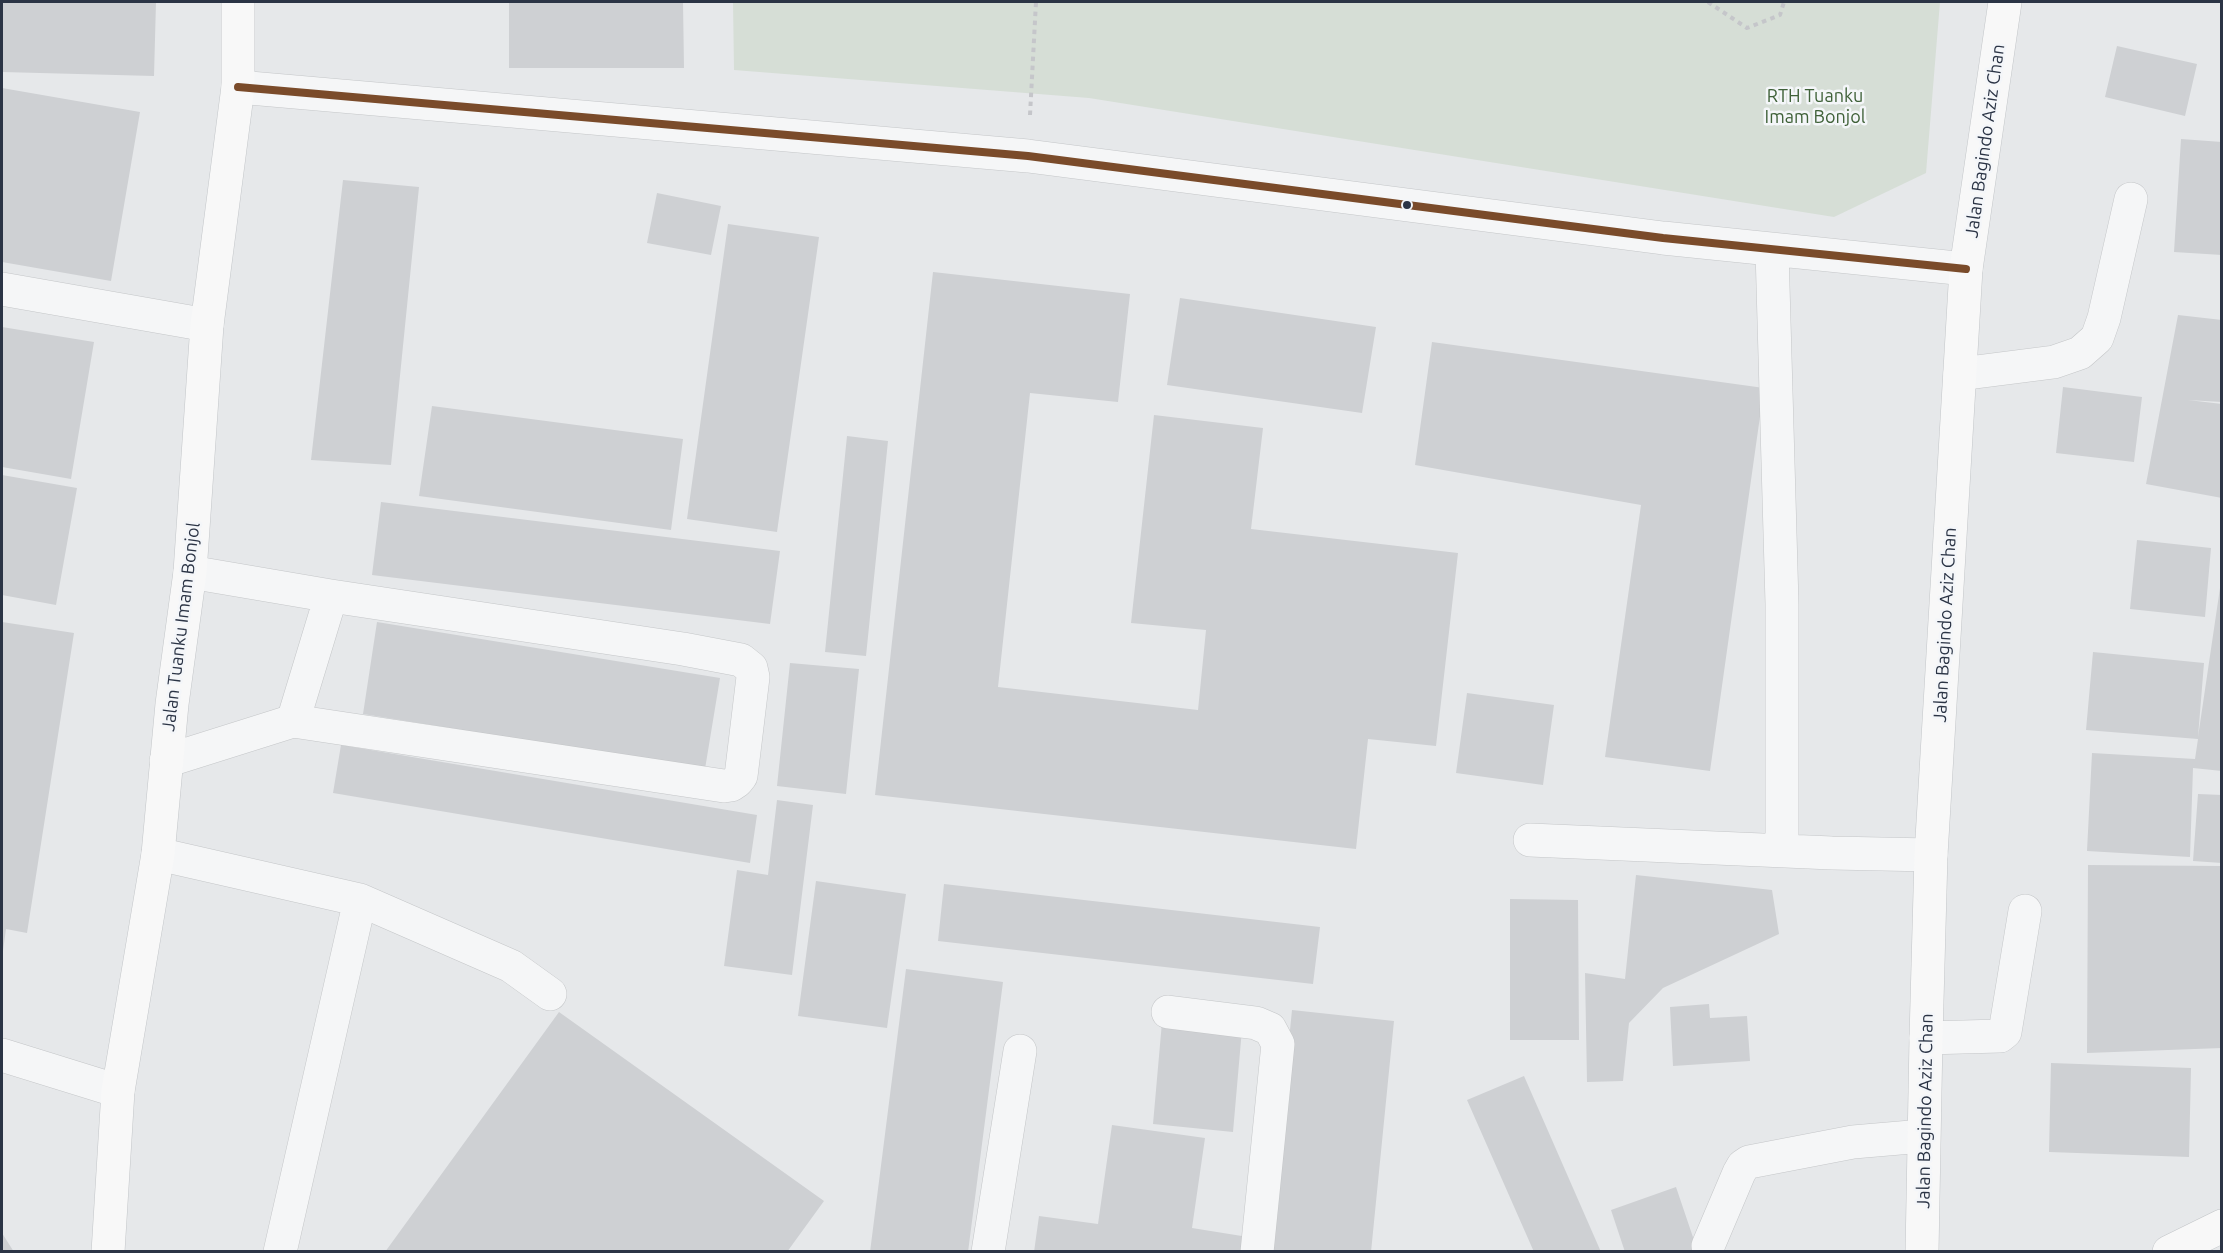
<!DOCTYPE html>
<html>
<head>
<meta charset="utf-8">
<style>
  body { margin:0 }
  #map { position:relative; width:2223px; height:1253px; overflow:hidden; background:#e6e8ea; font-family:Ubuntu,sans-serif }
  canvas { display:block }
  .frame { position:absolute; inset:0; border:3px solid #2b3445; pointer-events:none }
</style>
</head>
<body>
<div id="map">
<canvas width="2223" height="1253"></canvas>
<div class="frame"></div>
</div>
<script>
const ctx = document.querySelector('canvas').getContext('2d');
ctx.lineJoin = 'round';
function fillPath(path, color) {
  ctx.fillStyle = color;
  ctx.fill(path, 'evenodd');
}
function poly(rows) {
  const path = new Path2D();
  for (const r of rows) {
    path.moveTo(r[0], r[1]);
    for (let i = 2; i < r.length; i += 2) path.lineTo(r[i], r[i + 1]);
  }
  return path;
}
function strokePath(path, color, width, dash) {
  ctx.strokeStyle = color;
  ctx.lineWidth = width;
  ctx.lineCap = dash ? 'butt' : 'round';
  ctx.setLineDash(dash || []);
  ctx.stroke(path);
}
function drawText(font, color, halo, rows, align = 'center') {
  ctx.font = font + ' Ubuntu,sans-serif';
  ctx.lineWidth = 5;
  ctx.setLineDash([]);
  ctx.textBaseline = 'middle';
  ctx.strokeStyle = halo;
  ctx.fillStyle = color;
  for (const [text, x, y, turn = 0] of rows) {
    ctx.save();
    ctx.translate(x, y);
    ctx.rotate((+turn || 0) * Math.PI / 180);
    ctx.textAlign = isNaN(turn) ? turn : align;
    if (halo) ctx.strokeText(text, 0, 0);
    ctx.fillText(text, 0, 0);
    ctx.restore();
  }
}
const green = poly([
  [733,2,1940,2,1926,173,1834,217,1089,98,734,70]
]);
const building = poly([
  [2,2,156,2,154,76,2,72],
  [509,2,683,2,684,68,509,68],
  [2117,46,2197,64,2185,116,2105,97],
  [2,88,140,112,111,281,2,262],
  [2181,139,2222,142,2222,255,2174,252],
  [343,180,419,187,391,465,311,460],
  [657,193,721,206,711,255,647,243],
  [728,224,819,237,777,532,687,519],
  [933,272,1130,294,1118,402,1030,393,998,687,1198,710,1206,630,1131,623,1154,415,1263,428,1251,529,1458,553,1436,746,1368,739,1356,849,875,795],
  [1180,298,1376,327,1362,413,1167,385],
  [2178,315,2222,320,2222,402,2188,400,2222,404,2222,498,2146,484],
  [2,327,94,342,71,479,2,467],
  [1432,342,1764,388,1710,771,1605,757,1641,505,1415,465],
  [2063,387,2142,397,2134,462,2056,453],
  [432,406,683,439,671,530,419,496],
  [847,436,888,441,866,656,825,652],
  [2,475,77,488,56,605,2,595],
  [381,502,780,551,770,624,372,575],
  [2137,540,2211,548,2205,617,2130,609],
  [2220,588,2222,771,2193,768,2190,857,2087,851,2092,753,2195,759,2198,739,2086,730,2093,652,2204,663,2198,737],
  [2,622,74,633,27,933,6,929,3,951],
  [377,622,720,678,705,769,363,714],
  [790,663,859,669,846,794,777,786],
  [1467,693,1554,705,1543,785,1456,773],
  [341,745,757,815,750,863,333,793],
  [2198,794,2222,795,2222,863,2193,861],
  [777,800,813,805,792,975,724,966,737,870,768,875],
  [2088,865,2222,866,2222,1048,2087,1053],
  [1636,875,1772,890,1779,934,1663,988,1629,1023,1623,1081,1587,1082,1585,973,1625,979],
  [816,881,906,894,887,1028,798,1016],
  [944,884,1320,927,1313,984,938,941],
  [1510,899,1578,900,1579,1040,1510,1040],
  [906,969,1003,982,968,1252,870,1252],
  [1709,1004,1710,1018,1747,1016,1750,1061,1673,1066,1670,1007],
  [1292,1010,1394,1021,1371,1252,1268,1252],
  [559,1012,824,1201,787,1252,385,1252],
  [1162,1022,1242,1029,1233,1132,1153,1124],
  [2051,1063,2191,1068,2189,1157,2049,1152],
  [1524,1076,1601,1252,1534,1252,1467,1100],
  [1112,1125,1205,1138,1192,1228,1248,1237,1246,1252,1034,1252,1039,1216,1098,1224],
  [1676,1187,1698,1252,1625,1252,1611,1210],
  [2,1233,14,1252,2,1252]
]);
const path = poly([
  [1708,2,1747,28,1780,15,1784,2],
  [1030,115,1036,2]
]);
const minor = poly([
  [238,87,1028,156,1663,238,1966,269],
  [1772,250,1782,604,1782,850],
  [2,289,207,325],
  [1960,374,2054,362,2080,353,2097,338,2104,318,2131,199],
  [293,721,331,596],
  [166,761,293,721,724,786,731,785,737,781,741,776,742,768,753,677,751,668,741,660,683,649,331,596,190,572],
  [1530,840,1832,853,1931,855],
  [158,854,360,900,511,966,550,994],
  [1168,1012,1256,1023,1270,1029,1278,1044,1257,1252],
  [1926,1038,2000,1036,2005,1032,2025,911],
  [2,1055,118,1091],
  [1708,1246,1739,1173,1743,1166,1749,1162,1853,1142,1923,1136],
  [280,1252,360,900],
  [988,1252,1020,1051]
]);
const major = poly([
  [108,1252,118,1091,158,854,172,704,190,572,207,325,238,87,238,2],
  [1922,1252,1926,1038,1931,855,1966,269,2005,2],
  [2169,1252,2222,1226]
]);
const bus1 = poly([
  [238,87,1028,156,1663,238,1966,269]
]);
const markers = [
  [1407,205,5,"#2b3445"]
];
const parkNames = [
  ["RTH Tuanku",1815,96],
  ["Imam Bonjol",1815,117]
];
const streetNames = [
  ["Jalan Bagindo Aziz Chan",1985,141,-82],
  ["Jalan Bagindo Aziz Chan",1945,625,-87],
  ["Jalan Tuanku Imam Bonjol",181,627,-83],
  ["Jalan Bagindo Aziz Chan",1925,1111,-89]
];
fillPath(green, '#d6ded6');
fillPath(building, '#ced0d3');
strokePath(minor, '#c4c6c8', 34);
strokePath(major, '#c2c5c8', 34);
strokePath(path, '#c5c6ca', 4, [4.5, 4.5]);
strokePath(minor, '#f5f6f7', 33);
strokePath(major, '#f8f8f8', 33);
strokePath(bus1, '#7a4b2a', 8);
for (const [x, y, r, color] of markers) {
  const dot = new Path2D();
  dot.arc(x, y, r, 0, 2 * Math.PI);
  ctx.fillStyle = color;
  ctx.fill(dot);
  strokePath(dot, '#f4f6f9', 2);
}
drawText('18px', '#3f6138', '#f4f6f9', parkNames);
drawText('18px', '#2b3445', '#f4f6f9', streetNames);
</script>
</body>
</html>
